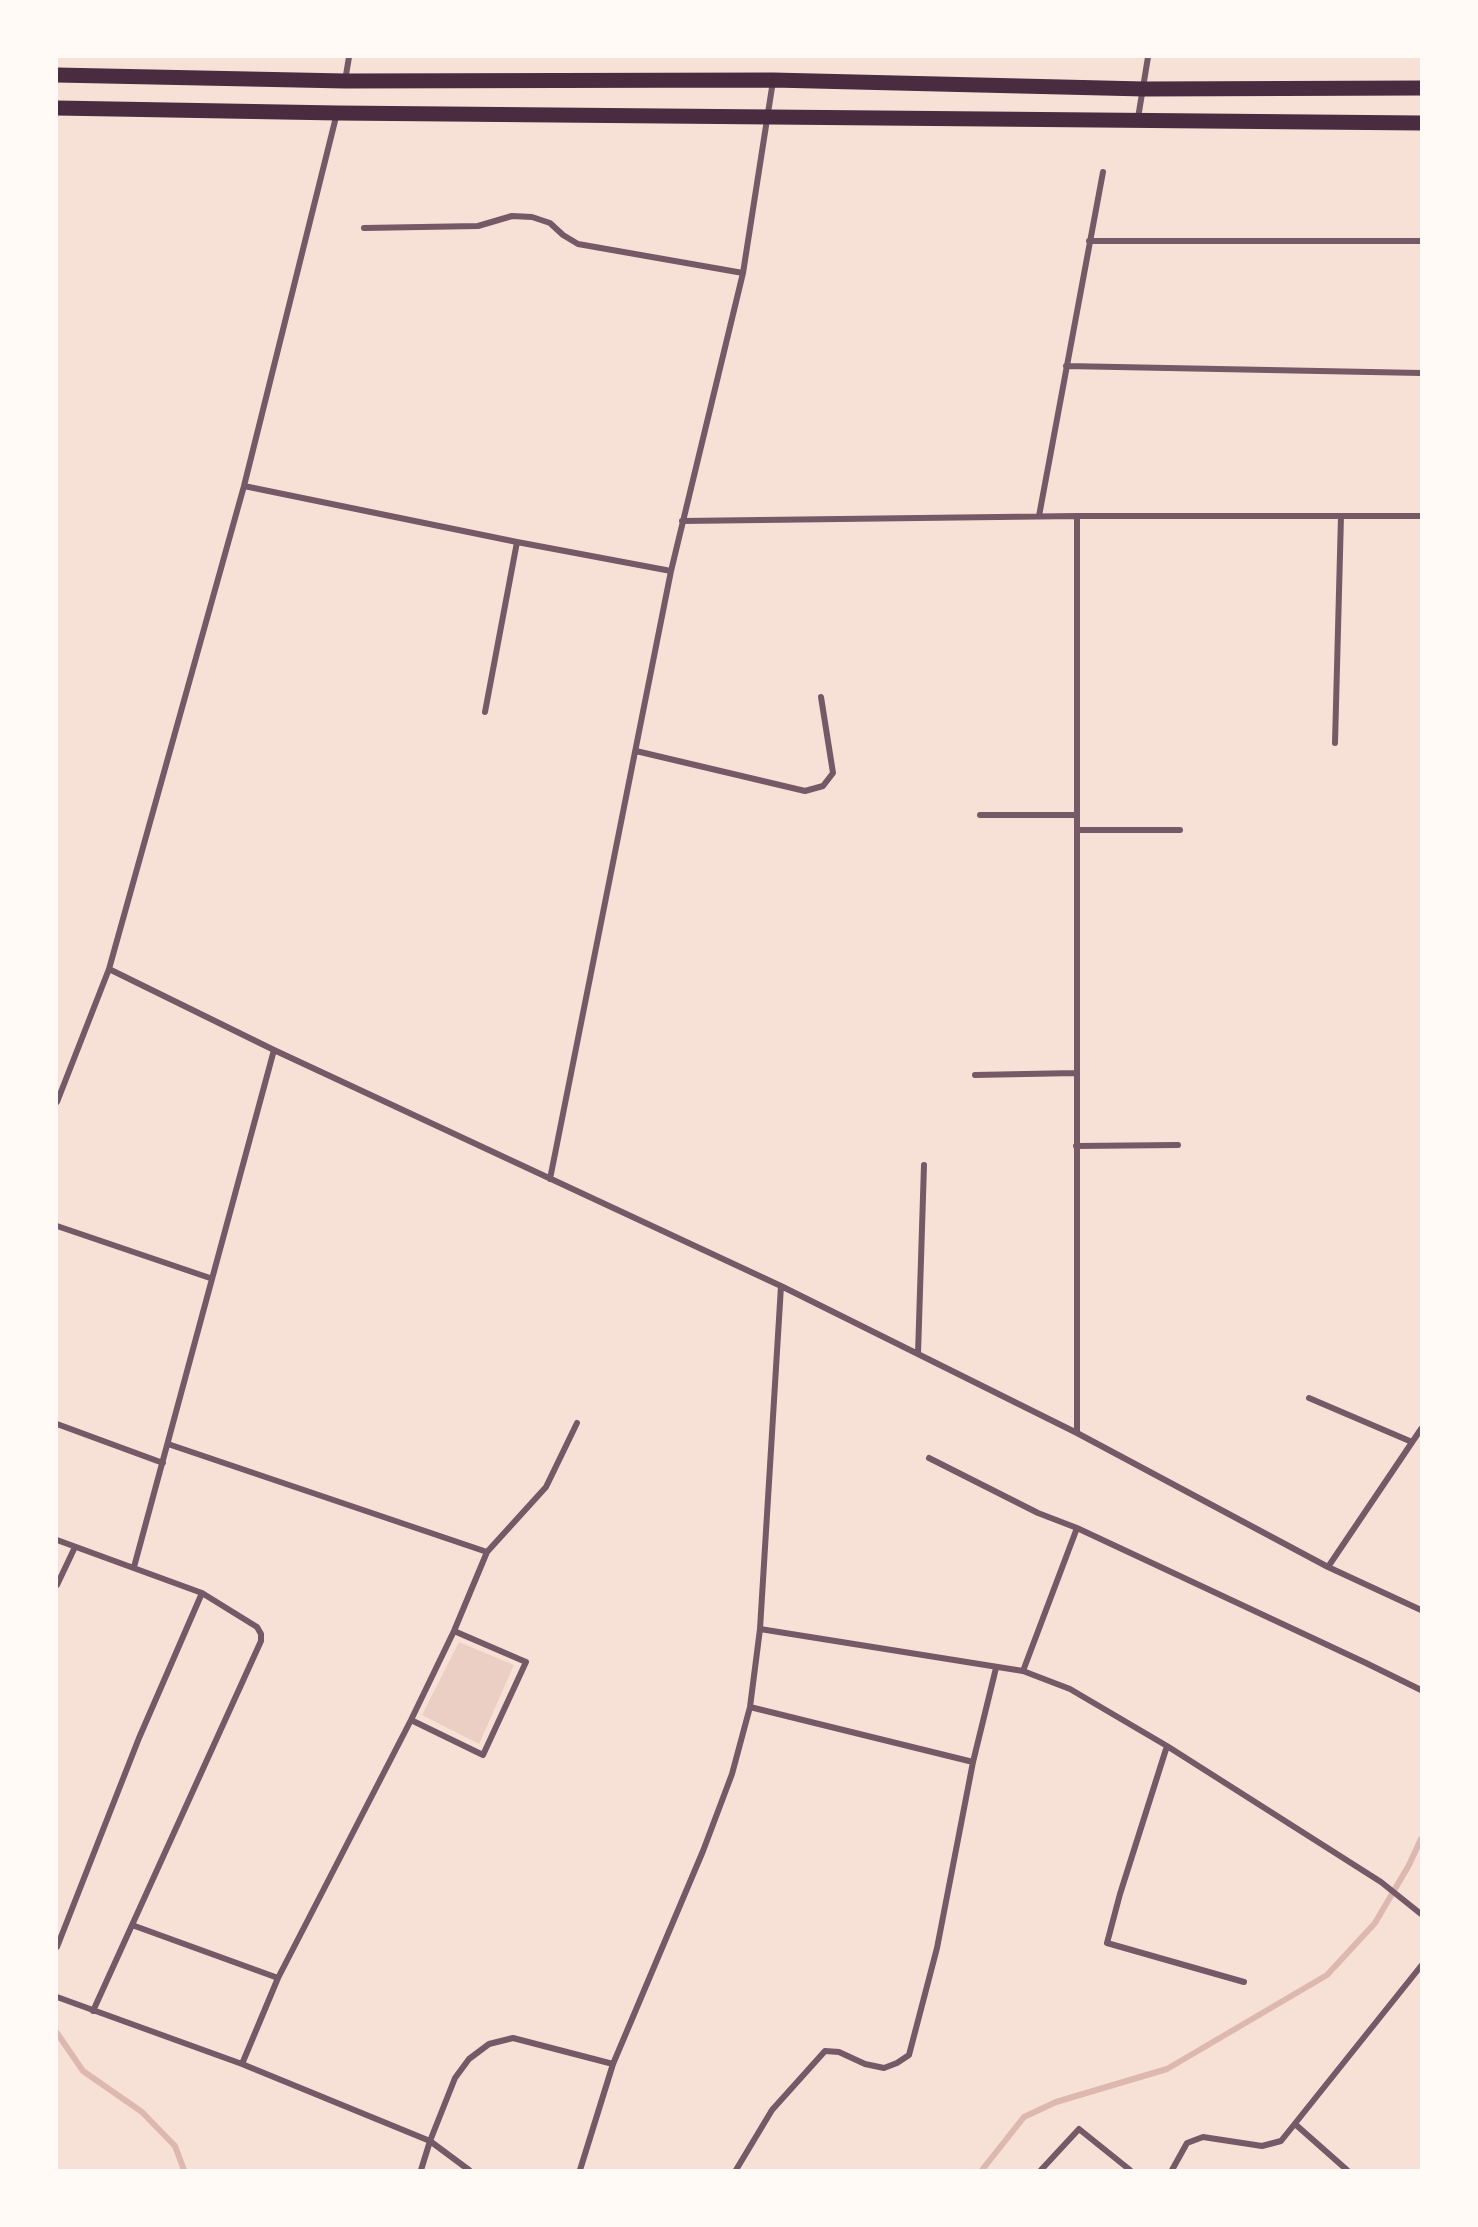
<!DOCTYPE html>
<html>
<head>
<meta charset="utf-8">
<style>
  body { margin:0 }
  #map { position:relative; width:1478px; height:2227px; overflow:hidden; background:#f7e1d7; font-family:"Alegreya Sans",sans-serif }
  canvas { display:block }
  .frame { position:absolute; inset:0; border:58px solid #fffaf5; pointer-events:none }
</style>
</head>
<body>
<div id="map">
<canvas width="1478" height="2227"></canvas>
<div class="frame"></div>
</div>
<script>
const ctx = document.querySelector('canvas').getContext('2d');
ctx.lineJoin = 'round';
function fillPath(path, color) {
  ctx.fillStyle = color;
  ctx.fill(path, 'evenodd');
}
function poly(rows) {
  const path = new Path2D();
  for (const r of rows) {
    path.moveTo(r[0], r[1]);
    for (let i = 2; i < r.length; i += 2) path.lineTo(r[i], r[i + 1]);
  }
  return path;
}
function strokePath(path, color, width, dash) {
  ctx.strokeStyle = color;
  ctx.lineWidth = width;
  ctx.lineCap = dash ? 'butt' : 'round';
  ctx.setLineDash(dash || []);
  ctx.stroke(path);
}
const green = poly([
  [459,1642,514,1665,479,1744,422,1715]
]);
const stream = poly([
  [57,2033,83,2071,142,2112,175,2146,184,2170],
  [982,2170,1024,2117,1056,2102,1167,2069,1327,1975,1375,1923,1409,1865,1421,1839]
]);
const minor = poly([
  [345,81,349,57],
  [1138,118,1148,57],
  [364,228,478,226,512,216,532,217,550,223,563,235,578,244,743,273],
  [1089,241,1421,241],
  [1066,366,1421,373],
  [244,486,517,542,671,571],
  [1039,516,1103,172],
  [1077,516,1077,1433],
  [682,521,1077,516,1421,516],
  [485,712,517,542],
  [1335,743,1341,516],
  [636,751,805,791,823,786,833,773,821,697],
  [980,815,1077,815],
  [1077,830,1180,830],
  [109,969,274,1050,781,1286,1077,1433,1328,1567,1421,1610],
  [975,1075,1076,1073],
  [57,1102,109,969,244,486,337,113],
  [1076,1146,1178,1145],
  [550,1179,671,571,743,273,773,81],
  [57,1226,210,1278],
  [918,1354,924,1165],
  [1309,1398,1412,1442],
  [57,1424,163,1463],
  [168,1444,487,1552],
  [929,1458,1038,1513,1077,1528],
  [57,1540,202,1593,257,1627,261,1634,261,1641,93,2011],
  [134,1567,274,1050],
  [1328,1567,1421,1429],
  [57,1585,75,1547],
  [760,1629,1023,1671,1070,1689,1167,1746,1381,1882,1421,1914],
  [1023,1671,1077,1528,1366,1663,1421,1690],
  [750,1707,973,1762],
  [411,1720,483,1755,526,1662,454,1631],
  [1167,1746,1120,1894,1107,1943,1244,1982],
  [132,1925,278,1978],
  [57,1947,139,1738,202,1593],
  [57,1997,242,2064,430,2141,469,2170],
  [242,2064,278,1978,411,1720,454,1631,487,1552,546,1487,577,1423],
  [1295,2124,1347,2170],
  [421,2170,430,2141,455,2078,469,2059,489,2044,513,2038,613,2064],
  [580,2170,613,2064,703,1851,732,1774,750,1707,760,1629,781,1286],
  [736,2170,772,2110,825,2051,839,2052,865,2064,884,2068,897,2063,909,2055,937,1948,973,1762,996,1668],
  [1041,2170,1079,2129,1130,2170],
  [1172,2170,1187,2143,1203,2137,1262,2146,1281,2141,1421,1966]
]);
const primary = poly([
  [57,75,345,81,773,80,1144,89,1421,88],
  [57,108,338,113,1421,123]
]);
fillPath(green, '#ebcfc5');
strokePath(stream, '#dcb8b0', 6);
strokePath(minor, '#755966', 6);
strokePath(primary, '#4a2c40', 15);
</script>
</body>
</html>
